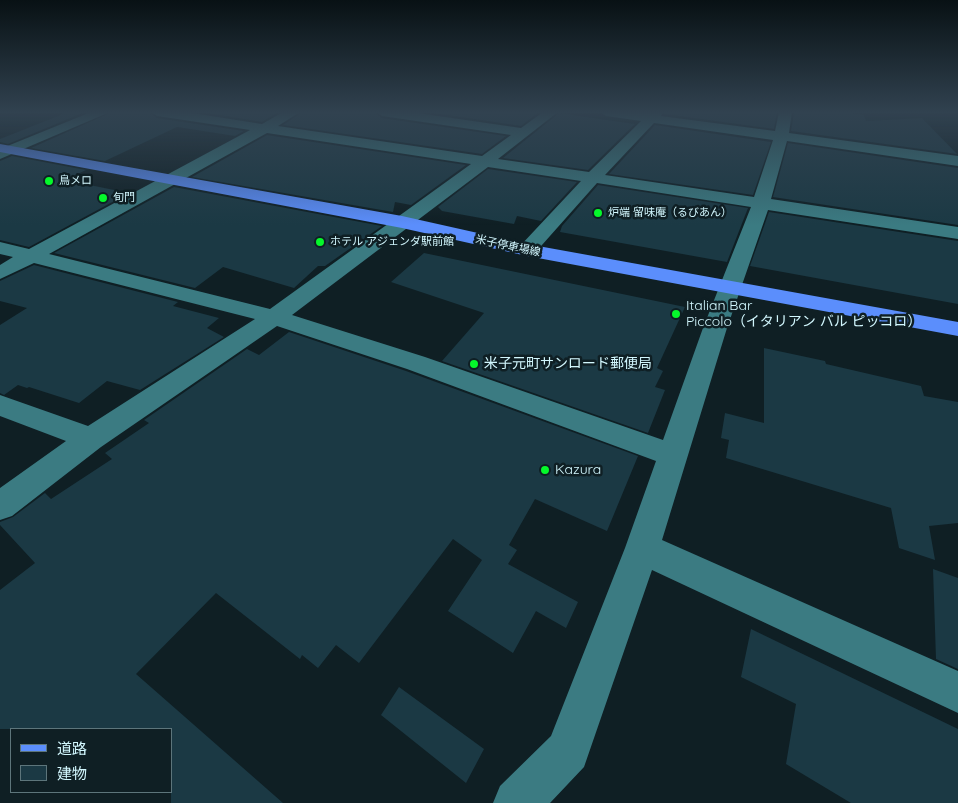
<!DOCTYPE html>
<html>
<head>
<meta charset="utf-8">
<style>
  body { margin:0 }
  #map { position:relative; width:958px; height:803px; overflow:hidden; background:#0f1f24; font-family:Quicksand,"Noto Sans JP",sans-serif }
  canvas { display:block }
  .legend { position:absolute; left:10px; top:728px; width:162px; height:65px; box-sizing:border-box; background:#0f1f24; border:1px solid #5d757b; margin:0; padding:6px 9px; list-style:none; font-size:15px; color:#d2f7fe }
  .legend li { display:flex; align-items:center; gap:10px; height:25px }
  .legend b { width:25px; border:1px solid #5d757b }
</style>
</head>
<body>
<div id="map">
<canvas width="958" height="803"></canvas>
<ul class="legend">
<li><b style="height:6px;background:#5b8efc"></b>道路</li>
<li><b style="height:14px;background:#1b3944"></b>建物</li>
</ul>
</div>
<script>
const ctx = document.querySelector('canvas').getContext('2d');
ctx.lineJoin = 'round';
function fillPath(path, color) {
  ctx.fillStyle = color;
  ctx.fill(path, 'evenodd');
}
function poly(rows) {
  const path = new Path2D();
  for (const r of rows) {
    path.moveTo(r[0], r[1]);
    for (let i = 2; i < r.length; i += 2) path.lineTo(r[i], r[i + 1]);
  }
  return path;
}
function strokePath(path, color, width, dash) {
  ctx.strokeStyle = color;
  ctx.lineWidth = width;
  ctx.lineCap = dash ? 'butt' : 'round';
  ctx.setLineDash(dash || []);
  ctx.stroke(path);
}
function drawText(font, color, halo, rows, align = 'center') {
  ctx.font = font + ' Quicksand,"Noto Sans JP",sans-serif';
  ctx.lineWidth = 5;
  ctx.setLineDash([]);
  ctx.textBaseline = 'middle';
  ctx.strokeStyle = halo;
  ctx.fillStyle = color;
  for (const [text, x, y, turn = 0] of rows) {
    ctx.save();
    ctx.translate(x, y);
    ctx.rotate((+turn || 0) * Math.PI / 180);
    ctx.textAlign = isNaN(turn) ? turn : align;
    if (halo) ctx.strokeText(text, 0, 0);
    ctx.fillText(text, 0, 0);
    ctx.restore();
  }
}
const building = poly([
  [68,112,85,112,8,144,0,142,0,139],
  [112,112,149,112,157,118,244,131,235,136,177,127,105,161,31,148],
  [201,112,278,112,262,122],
  [302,112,374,112,382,118,506,136,482,154,283,125],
  [427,112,539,112,521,126],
  [665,112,777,112,774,129,664,114],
  [794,112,841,112,864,115,866,121,922,118,957,154,791,131],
  [559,113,635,124,637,122,588,170,503,158],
  [655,125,771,142,753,195,609,174],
  [267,135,466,165,411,205,395,202,393,212,192,177],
  [788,143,958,168,958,225,773,197],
  [12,156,86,170,65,180,129,193,29,247,0,240,0,161],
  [488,169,577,182,541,221,517,216,514,224,442,211,438,207],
  [598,185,748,208,727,262,560,232,562,226],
  [174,187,382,226,325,266,318,266,294,288,223,267,195,288,54,253],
  [769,212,958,241,958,304,750,266],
  [424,253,685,307,657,368,663,371,655,387,665,390,648,433,442,361,484,313,391,282],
  [34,265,178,302,173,306,219,318,207,328,224,337,140,390,107,381,79,403,29,387,27,388,18,385,4,395,0,393,0,325,27,308,0,301,0,281],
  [289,332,406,371,638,456,607,531,535,499,509,545,517,550,508,564,578,602,566,628,536,611,513,653,448,611,482,560,453,539,359,663,336,645,318,668,302,655,300,659,216,593,136,674,283,803,171,803,171,729,0,729,0,590,35,563,0,525,0,522,13,517,45,493,51,499,112,459,105,453,149,423,144,420,247,349,259,355],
  [764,348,825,361,826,364,921,386,924,396,958,402,958,523,929,526,935,560,899,548,891,508,726,458,729,440,721,438,725,413,764,423],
  [933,569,958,578,958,669,936,659],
  [751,629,958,729,958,803,851,803,786,764,796,704,741,677],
  [399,687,484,749,466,783,381,715]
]);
const minor = poly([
  [91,112,110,112,0,159,0,149,91,112],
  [151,112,186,112,262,124,283,112,300,112,278,126,482,156,511,135,382,116,376,112,411,112,521,128,543,112,558,112,498,159,589,172,641,121,606,116,600,112,663,112,661,116,775,131,779,112,792,112,789,133,958,156,958,166,787,141,771,199,958,227,958,239,768,210,727,328,662,540,958,671,958,713,652,570,584,767,550,803,493,803,500,786,551,736,625,548,656,461,407,369,277,326,101,447,12,516,0,520,0,488,66,441,0,416,0,395,88,426,255,319,34,263,0,279,0,265,13,257,0,254,0,242,29,249,250,130,157,116,151,112],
  [654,123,773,140,754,197,605,175,654,123],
  [267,133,471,164,270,309,49,254,267,133],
  [488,167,581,181,520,246,517,250,520,254,527,256,534,254,597,183,751,207,703,328,663,440,425,357,292,315,488,167]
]);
const major = poly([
  [0,144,402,216,527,244,958,322,958,336,527,256,402,228,0,152,0,144]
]);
const markers = [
  [49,181,5,"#05f82b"],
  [103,198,5,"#05f82b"],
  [598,213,5,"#05f82b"],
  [320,242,5,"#05f82b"],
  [676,314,5,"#05f82b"],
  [474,364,5,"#05f82b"],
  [545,470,5,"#05f82b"]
];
const farPoinames = [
  ["鳥メロ",59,181],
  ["旬門",113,198],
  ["炉端 留味庵（るびあん）",608,213],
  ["ホテル アジェンダ駅前館",330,242]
];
const farStreetnames = [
  ["米子停車場線",508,246,12]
];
const poiNames = [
  ["Italian Bar",686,306],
  ["Piccolo（イタリアン バル ピッコロ）",686,322],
  ["米子元町サンロード郵便局",484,364],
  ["Kazura",555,470]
];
fillPath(building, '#1b3944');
fillPath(minor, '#3b7b82');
fillPath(major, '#5b8efc');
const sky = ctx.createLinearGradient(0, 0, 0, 225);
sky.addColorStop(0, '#081114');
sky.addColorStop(0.5, '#314250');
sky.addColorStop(1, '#31425000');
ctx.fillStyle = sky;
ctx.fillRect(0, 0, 958, 225);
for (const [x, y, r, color] of markers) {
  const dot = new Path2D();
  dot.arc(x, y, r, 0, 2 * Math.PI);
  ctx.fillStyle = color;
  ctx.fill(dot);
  strokePath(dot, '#0f1f24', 2);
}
drawText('11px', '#d2f7fe', '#0f1f24', farPoinames, 'left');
drawText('11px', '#d2f7fe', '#0f1f24', farStreetnames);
drawText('14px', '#d2f7fe', '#0f1f24', poiNames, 'left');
</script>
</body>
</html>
